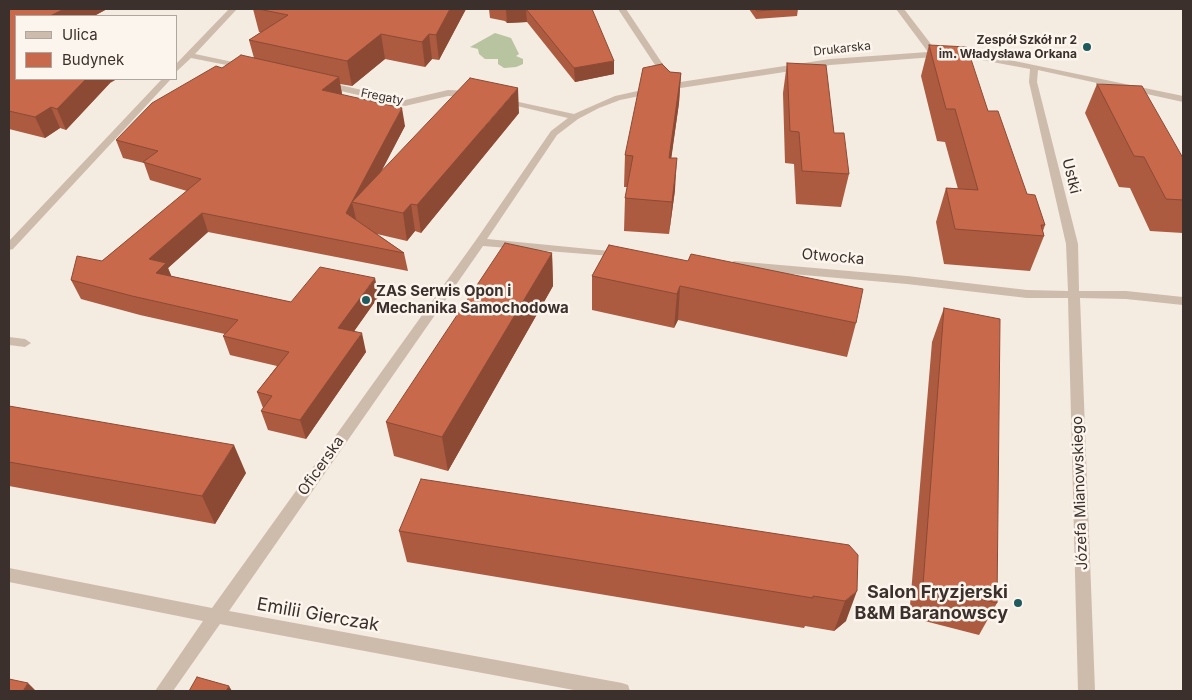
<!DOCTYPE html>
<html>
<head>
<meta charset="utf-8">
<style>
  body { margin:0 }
  #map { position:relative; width:1192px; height:700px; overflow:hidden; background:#f4ebe1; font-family:Inter,sans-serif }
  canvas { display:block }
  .frame { position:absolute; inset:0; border:10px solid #3b302b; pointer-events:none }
  .legend { position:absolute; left:15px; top:15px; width:162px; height:65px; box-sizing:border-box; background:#fbf5ee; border:1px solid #aea6a0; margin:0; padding:6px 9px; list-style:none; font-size:15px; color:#3b302b }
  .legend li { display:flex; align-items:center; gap:10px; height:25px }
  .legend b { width:25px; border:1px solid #aea6a0 }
</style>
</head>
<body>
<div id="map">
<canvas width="1192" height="700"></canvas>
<div class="frame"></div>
<ul class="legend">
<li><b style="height:6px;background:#cdbbac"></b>Ulica</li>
<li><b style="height:14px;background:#c8694b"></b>Budynek</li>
</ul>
</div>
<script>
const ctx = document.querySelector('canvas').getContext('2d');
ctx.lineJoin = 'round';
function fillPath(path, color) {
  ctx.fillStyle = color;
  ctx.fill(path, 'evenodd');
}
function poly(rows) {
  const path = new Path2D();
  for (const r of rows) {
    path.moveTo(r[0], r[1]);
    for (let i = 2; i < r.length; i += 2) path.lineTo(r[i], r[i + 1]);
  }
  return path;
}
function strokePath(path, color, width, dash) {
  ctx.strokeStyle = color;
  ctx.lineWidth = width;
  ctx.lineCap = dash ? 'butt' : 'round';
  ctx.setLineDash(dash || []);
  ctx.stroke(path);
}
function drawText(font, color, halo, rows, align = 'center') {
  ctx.font = font + ' Inter,sans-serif';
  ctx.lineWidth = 5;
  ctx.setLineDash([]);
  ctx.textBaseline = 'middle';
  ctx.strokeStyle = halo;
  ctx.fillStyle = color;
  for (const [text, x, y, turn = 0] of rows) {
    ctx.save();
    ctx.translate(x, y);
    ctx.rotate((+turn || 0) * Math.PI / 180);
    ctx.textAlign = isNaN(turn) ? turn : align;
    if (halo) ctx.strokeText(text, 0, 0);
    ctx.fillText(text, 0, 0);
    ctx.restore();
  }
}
const green = poly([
  [495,33,511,38,519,54,516,56,523,59,523,64,516,67,504,68,498,64,498,59,485,59,479,54,478,49,470,47]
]);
const minor = poly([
  [229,9,237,9,195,54,247,65,247,69,191,58,176,72,176,64,229,9],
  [618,9,626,9,672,78,671,80,665,80,618,9],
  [896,9,904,9,937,52,976,53,1183,96,1183,102,1038,70,1037,82,1078,244,1079,291,1126,291,1183,297,1183,305,1126,299,1080,298,1095,691,1078,691,1068,298,1027,298,907,284,734,269,728,265,734,261,907,276,1027,290,1068,291,1066,244,1029,82,1030,69,976,59,934,57,830,65,674,89,620,100,599,108,578,119,557,135,487,239,620,252,626,255,624,257,483,246,229,611,622,683,628,685,630,691,579,691,220,624,173,691,155,691,203,621,9,582,9,568,212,608,476,240,551,131,568,118,500,102,500,98,574,114,615,96,674,83,830,59,928,52,896,9],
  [162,79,171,79,13,249,9,250,9,241,162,79],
  [327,82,405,100,448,90,471,91,475,94,471,97,448,96,405,106,324,87,324,83,327,82],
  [9,337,25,339,31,343,25,347,9,345,9,337]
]);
const wall = poly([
  [9,9,107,9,94,16,16,16,110,83,66,130,60,128,45,138,9,129],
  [253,9,466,9,439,60,432,59,425,67,385,59,352,86,340,84,342,94,342,95,405,126,380,173,519,113,421,233,415,231,407,241,377,234,404,253,408,271,208,232,168,268,171,276,291,302,379,296,354,331,366,352,306,439,268,430,261,411,263,408,257,392,277,366,230,355,223,336,225,334,140,315,81,299,71,280,102,261,187,191,150,180,144,163,123,158,116,140,222,68,254,58,249,40,261,32,259,32],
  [489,9,592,9,614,74,575,82,527,22,507,23,505,21,490,18],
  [749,9,798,9,797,16,756,19],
  [929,45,988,111,1027,194,1045,225,1043,231,1044,236,1030,271,944,264,936,222,946,188,958,189,945,142,937,141,921,76],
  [787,63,834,133,849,174,841,207,796,204,794,164,785,163,783,93],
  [670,72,681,73,679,103,671,158,675,190,669,234,624,231,625,198,627,187,624,187,625,155],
  [1097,84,1183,158,1183,233,1150,231,1130,188,1119,187,1085,113],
  [609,245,856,323,847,357,678,320,674,328,592,310,592,276],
  [552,253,553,286,448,471,394,456,386,422],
  [944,308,997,603,979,635,909,617,932,342],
  [9,406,246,473,215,524,9,486],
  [399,531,849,545,846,621,834,631,805,626,804,628,407,562]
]);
const shadedWall = poly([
  [64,9,107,9,94,16,50,16],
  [450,9,466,9,439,60,436,35],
  [526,9,527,22,507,23,506,10],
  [381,34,385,59,352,86,347,61],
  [429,34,432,59,425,67,422,42],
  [614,61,614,74,575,82,574,68],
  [681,73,679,103,667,189,669,158],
  [339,77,342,94,326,108,322,90],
  [86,79,117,79,110,83,66,130,57,109],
  [518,88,519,113,421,233,417,205],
  [51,107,60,128,45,138,35,117],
  [402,108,405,126,364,205,352,202,356,219,350,231,346,213],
  [677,158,675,190,669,234,672,202],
  [411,204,415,231,407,241,403,213],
  [202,213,208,232,168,268,174,282,164,292,149,259],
  [552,253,553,286,448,471,442,437],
  [375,278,379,296,343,347,338,328],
  [680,286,678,320,674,328,677,294],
  [362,333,366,352,306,439,300,420],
  [234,445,246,473,215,524,202,496],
  [857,591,846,621,834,631,845,601],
  [28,683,36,691,23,691],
  [229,686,232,691,226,691]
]);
const building = poly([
  [9,9,64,9,50,16,16,16,16,79,86,79,57,109,51,107,35,117,9,111,9,9],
  [258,9,450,9,436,35,429,34,422,42,381,34,347,61,249,40,288,15,258,9],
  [505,9,523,9,506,10,505,9],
  [526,9,592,9,614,61,574,68,526,9],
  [756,9,783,9,757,11,756,9],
  [929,45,967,47,988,111,998,111,1027,194,1035,195,1045,225,1041,225,1044,236,955,229,946,188,978,190,955,109,946,109,929,45],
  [241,55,339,77,322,90,402,108,346,213,404,253,202,213,149,259,166,263,156,273,291,302,320,267,375,278,338,328,362,333,300,420,261,411,272,396,257,392,289,352,223,336,238,320,132,296,71,280,77,256,102,261,201,179,143,162,158,151,116,140,152,103,216,66,222,68,241,55],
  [787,63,826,65,834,133,844,133,849,174,802,171,799,132,790,131,787,63],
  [662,64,670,72,681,73,669,158,677,158,672,202,625,198,633,156,625,155,643,68,662,64],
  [470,78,518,88,417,205,411,204,403,213,352,202,470,78],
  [1097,84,1142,86,1183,158,1183,200,1166,199,1144,157,1134,156,1097,84],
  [505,243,552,253,442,437,386,422,505,243],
  [609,245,688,261,691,254,863,289,856,323,680,286,677,294,592,276,609,245],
  [944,308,1000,319,997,603,923,585,944,308],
  [9,406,234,445,202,496,9,462,9,406],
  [421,479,849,545,858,555,857,591,845,601,813,596,813,598,399,531,421,479],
  [197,677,229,686,226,691,189,691,197,677],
  [9,679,28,683,23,691,9,691,9,679]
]);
const markers = [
  [1087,47,5,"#1f5a5e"],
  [366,300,5,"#1f5a5e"],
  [1018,603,5,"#1f5a5e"]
];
const farPoinames = [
  ["Zespół Szkół nr 2",1077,40],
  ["im. Władysława Orkana",1077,54]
];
const farStreetnames = [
  ["Drukarska",842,49,-6],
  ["Fregaty",382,97,11]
];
const streetNames = [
  ["Ustki",1071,176,76],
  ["Otwocka",833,257,5],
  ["Oficerska",321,466,-55],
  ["Józefa Mianowskiego",1080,493,-92]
];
const poiNames = [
  ["ZAS Serwis Opon i",376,291],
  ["Mechanika Samochodowa",376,308]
];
const nearPoinames = [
  ["Salon Fryzjerski",1008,593],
  ["B&M Baranowscy",1008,614]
];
const nearStreetnames = [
  ["Emilii Gierczak",318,615,10]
];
fillPath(green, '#b8c4a0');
fillPath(minor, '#cdbbac');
fillPath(wall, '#ac5a40');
fillPath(shadedWall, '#8c4a34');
fillPath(building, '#c8694b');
strokePath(building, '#8c4a34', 1);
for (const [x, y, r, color] of markers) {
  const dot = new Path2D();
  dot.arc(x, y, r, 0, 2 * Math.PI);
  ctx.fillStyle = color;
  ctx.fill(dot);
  strokePath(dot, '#fbf5ee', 2);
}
drawText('bold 12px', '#3b302b', '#fbf5ee', farPoinames, 'right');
drawText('12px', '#3b302b', '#fbf5ee', farStreetnames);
drawText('15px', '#3b302b', '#fbf5ee', streetNames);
drawText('bold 15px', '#3b302b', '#fbf5ee', poiNames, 'left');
drawText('bold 18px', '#3b302b', '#fbf5ee', nearPoinames, 'right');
drawText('18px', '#3b302b', '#fbf5ee', nearStreetnames);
</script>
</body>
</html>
